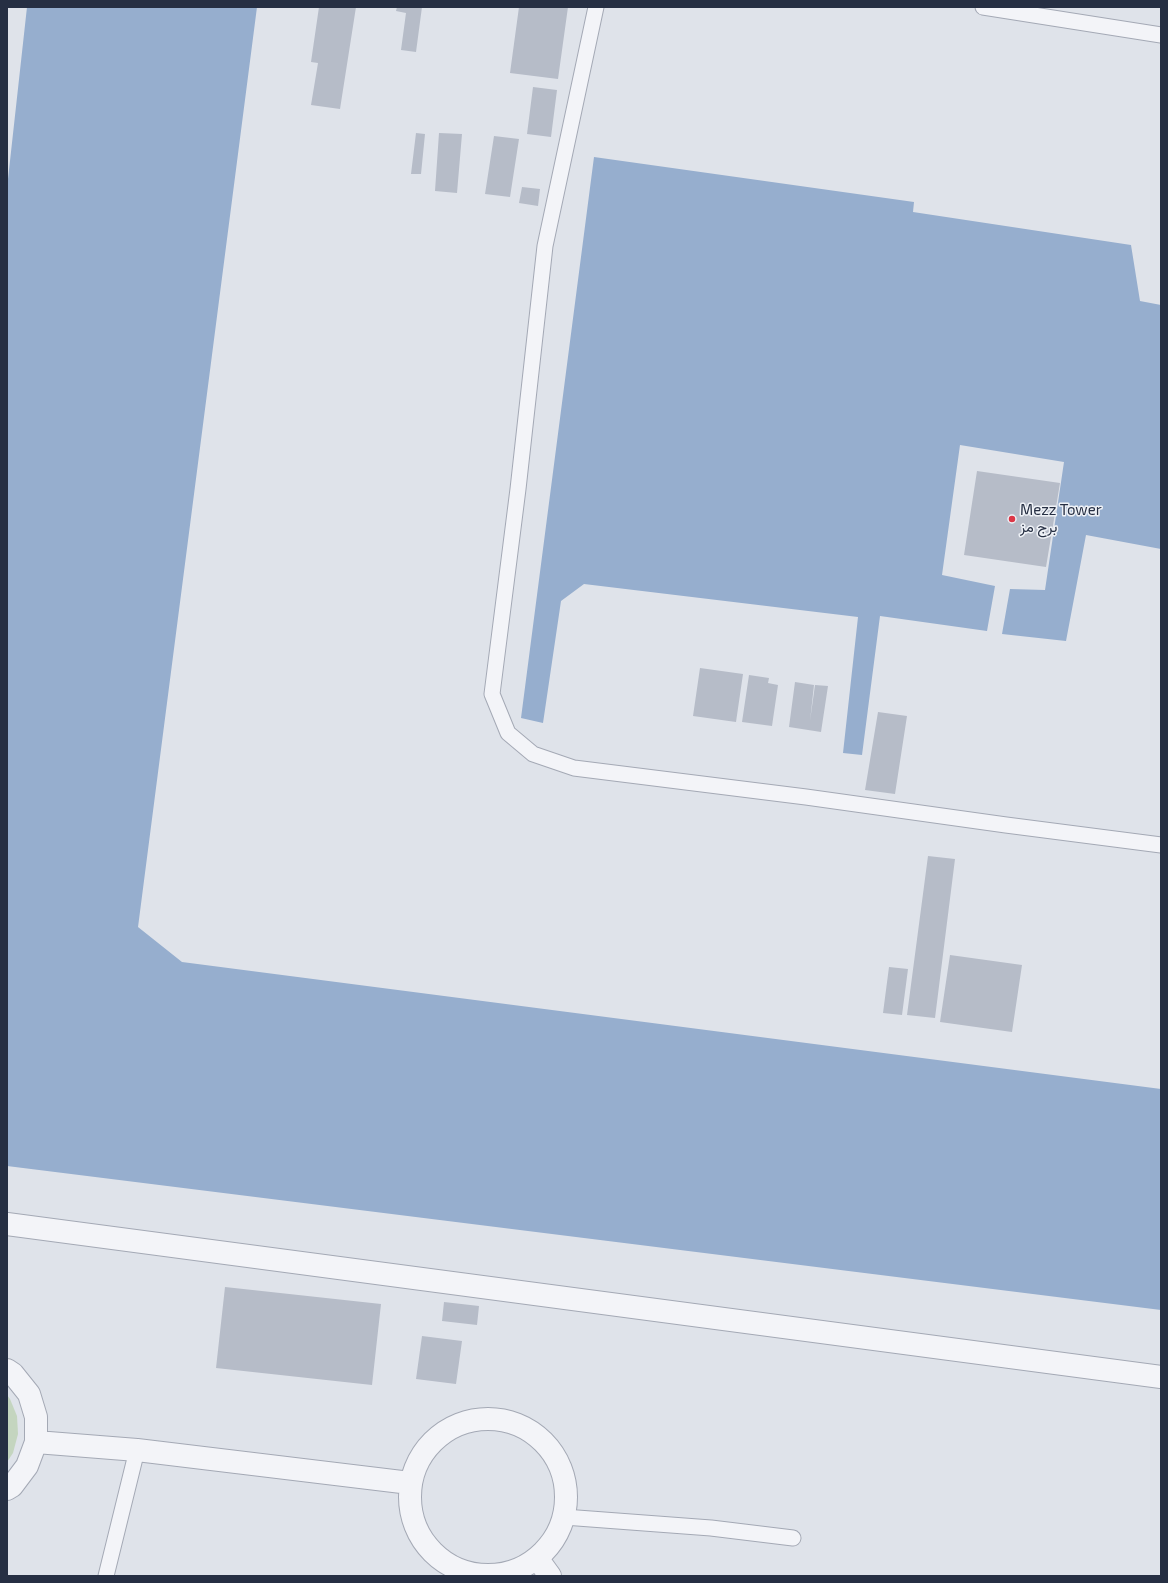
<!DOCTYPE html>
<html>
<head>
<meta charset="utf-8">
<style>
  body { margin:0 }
  #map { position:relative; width:1168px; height:1583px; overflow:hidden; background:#dfe3ea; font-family:"Exo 2",sans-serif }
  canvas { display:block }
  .frame { position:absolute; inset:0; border:8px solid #262f43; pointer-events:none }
</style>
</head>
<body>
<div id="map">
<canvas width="1168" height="1583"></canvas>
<div class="frame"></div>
</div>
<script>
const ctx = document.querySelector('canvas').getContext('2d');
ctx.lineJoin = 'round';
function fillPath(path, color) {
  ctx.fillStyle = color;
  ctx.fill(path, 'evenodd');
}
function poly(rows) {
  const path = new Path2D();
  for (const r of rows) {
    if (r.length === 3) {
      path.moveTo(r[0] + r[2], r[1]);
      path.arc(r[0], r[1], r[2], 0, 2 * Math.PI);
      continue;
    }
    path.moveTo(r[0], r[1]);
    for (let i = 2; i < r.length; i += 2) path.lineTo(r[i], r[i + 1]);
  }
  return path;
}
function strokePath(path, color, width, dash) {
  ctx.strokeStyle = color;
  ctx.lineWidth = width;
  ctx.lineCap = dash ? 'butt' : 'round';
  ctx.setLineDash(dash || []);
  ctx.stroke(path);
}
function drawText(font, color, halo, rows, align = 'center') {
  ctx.font = font + ' "Exo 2",Vazirmatn,sans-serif';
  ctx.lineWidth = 3;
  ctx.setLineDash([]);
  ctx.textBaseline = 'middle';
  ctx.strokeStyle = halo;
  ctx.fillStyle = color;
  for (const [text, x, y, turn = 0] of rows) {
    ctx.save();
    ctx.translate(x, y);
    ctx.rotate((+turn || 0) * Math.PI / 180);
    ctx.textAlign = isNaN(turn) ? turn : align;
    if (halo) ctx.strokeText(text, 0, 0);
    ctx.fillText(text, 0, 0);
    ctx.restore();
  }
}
const green = poly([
  [7,1395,10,1399,17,1416,18,1434,13,1453,7,1462]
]);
const water = poly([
  [27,7,257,7,138,927,182,962,1161,1089,1161,1310,7,1166,7,188],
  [594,157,914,202,913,212,1131,245,1140,301,1161,305,1161,549,1086,535,1066,641,1002,634,1010,589,1045,590,1064,462,960,445,942,575,995,586,987,631,880,616,862,755,843,753,858,617,584,584,561,601,543,723,521,718]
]);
const building = poly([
  [319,7,356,7,340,109,311,105,318,63,311,62],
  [397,7,422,7,416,52,401,50,406,13,396,11],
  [519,7,568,7,558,79,510,73],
  [533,87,557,90,551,137,527,134],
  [416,133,425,134,421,174,411,174],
  [439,133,462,134,457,193,435,191],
  [494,136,519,139,510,197,485,194],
  [522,187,540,189,538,206,519,203],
  [977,471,1060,483,1046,567,964,555],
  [700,668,743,674,736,722,693,716],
  [749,675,769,678,768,683,778,685,772,726,742,722],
  [795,682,814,685,810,721,815,685,828,686,821,732,789,727],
  [878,712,907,716,895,794,865,790],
  [928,856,955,859,935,1018,907,1015],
  [950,955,1022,965,1012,1032,940,1022],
  [889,967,908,969,902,1015,883,1013],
  [225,1287,381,1304,372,1385,216,1368],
  [444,1302,479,1306,477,1325,442,1321],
  [422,1336,462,1341,456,1384,416,1379]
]);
const service = poly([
  [596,7,545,246,518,489,492,694,508,733,533,754,574,768,806,797,1006,825,1161,845],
  [983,7,1161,35],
  [564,1517,711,1528,793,1538],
  [106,1576,137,1450]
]);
const minor = poly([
  [7,1224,1161,1377],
  [7,1370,13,1374,29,1394,36,1417,36,1442,27,1466,12,1486,7,1489],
  [488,1497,78],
  [36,1442,137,1450,410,1483],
  [537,1558,550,1576]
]);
const markers = [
  [1012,519,4,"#dc3747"]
];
const poiNames = [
  ["Mezz Tower",1020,510],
  ["برج مز",1020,527]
];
fillPath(green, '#c4d5bf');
fillPath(water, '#96aece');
fillPath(building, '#b6bcc8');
strokePath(service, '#a4a9b5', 17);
strokePath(minor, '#a4a9b5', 24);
strokePath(service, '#f3f4f8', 15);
strokePath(minor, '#f3f4f8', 22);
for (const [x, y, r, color] of markers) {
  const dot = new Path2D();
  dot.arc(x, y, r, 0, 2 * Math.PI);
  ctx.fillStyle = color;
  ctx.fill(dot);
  strokePath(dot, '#eff2f7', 1.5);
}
drawText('15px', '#262f43', '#eff2f7', poiNames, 'left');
</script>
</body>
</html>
